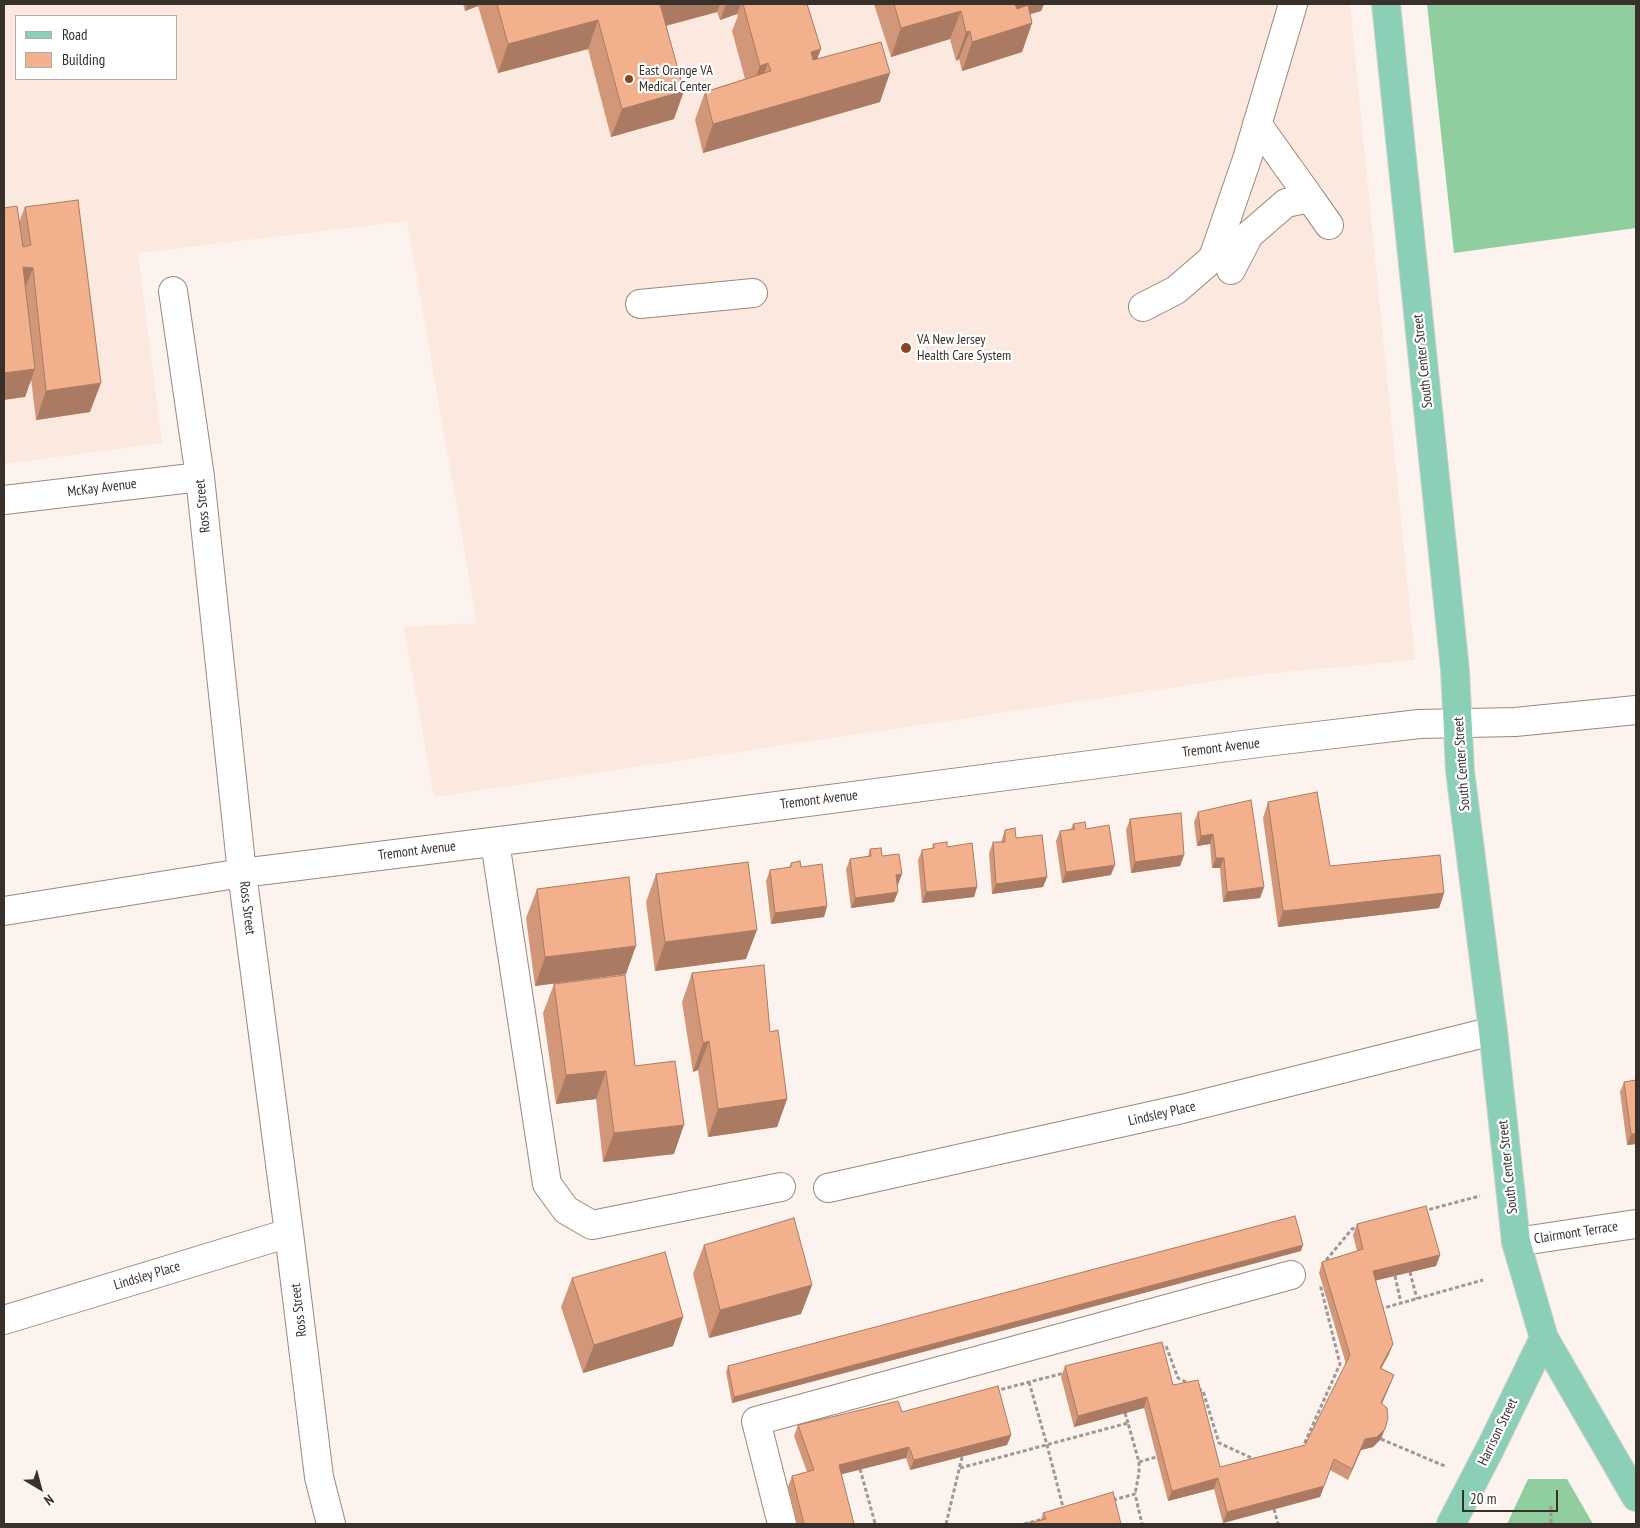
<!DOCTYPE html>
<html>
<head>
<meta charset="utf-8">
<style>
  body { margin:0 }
  #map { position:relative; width:1640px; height:1528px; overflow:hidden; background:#fcf3ee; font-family:"PT Sans Narrow",sans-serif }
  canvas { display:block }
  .frame { position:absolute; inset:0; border:5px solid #38302b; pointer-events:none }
  .legend { position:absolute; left:15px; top:15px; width:162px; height:65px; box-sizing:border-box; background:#fff; border:1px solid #afacaa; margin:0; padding:6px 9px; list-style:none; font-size:15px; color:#38302b }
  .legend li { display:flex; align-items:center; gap:10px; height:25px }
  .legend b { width:25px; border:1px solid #afacaa }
  .north { position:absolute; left:15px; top:1463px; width:50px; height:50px; -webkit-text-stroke:4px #fff; paint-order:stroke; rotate:143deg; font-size:14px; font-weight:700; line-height:20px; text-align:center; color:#38302b }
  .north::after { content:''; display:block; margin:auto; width:18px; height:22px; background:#38302b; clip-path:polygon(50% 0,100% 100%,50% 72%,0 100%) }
  .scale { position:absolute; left:1462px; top:1490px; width:96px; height:22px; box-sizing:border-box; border:2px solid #38302b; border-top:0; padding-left:6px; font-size:15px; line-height:18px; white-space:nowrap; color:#38302b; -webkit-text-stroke:4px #fff; paint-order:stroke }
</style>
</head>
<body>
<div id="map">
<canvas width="1640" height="1528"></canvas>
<div class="frame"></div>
<ul class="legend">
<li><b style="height:6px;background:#8bcfb7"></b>Road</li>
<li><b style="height:14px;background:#f3b08c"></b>Building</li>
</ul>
<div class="north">N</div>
<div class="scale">20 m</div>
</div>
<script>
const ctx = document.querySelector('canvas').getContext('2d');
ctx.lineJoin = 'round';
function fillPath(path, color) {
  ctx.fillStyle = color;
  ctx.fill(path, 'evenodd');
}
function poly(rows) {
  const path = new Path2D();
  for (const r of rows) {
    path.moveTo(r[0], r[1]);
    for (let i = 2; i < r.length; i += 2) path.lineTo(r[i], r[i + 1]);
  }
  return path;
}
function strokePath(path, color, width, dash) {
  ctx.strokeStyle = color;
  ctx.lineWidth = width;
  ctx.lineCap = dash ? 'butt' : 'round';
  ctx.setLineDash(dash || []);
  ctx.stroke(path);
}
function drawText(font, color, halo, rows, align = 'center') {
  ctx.font = font + ' "PT Sans Narrow",sans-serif';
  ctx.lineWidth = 4.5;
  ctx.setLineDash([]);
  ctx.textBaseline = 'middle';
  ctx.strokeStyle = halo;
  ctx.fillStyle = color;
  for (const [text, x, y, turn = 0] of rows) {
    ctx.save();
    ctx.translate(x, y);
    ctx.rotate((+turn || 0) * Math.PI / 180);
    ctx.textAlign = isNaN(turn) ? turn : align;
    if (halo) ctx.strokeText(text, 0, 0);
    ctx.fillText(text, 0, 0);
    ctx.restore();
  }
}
const built = poly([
  [4,4,1350,4,1415,660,1263,674,434,797,404,627,477,623,407,221,138,253,162,443,4,464],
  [16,16,176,16,176,79,16,79]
]);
const forest = poly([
  [1427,4,1636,4,1636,228,1454,253],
  [1528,1479,1567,1479,1593,1524,1507,1524]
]);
const path = poly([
  [1423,1211,1480,1196],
  [1322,1265,1352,1229,1359,1227],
  [1410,1272,1417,1299],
  [1395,1276,1401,1303],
  [1380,1309,1483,1280],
  [1160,1348,1166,1346,1178,1378,1188,1383],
  [1029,1382,1047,1445,1064,1511],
  [1198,1389,1203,1391,1219,1443,1256,1460],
  [995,1391,1064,1373],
  [1125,1413,1128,1423],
  [1381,1439,1447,1467],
  [1302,1449,1340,1364,1320,1284],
  [1139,1462,1156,1457],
  [960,1468,1128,1423,1139,1462,1139,1473,1135,1494],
  [860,1469,875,1523],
  [1113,1500,1135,1494,1142,1524],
  [1551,1506,1551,1524],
  [1274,1509,1278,1524],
  [946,1524,962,1457],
  [1024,1524,1043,1519]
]);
const minor = poly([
  [1257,124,1310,198],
  [1231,270,1249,235,1286,203,1310,198,1329,225],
  [173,291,200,477,242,873,289,1233,319,1477,331,1524],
  [640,304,753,293],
  [1143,307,1176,290,1213,258,1247,159,1293,4],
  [4,500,200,477],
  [495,842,547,1184,566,1210,592,1225,781,1187],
  [4,911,242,873,685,818,1266,742,1419,724,1515,722,1636,710],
  [828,1188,1182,1109,1493,1031],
  [1516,1242,1636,1224],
  [4,1320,289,1233],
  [782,1524,756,1421,1291,1275]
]);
const major = poly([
  [1386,4,1455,670,1460,771,1493,1031,1516,1242,1544,1338,1636,1497],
  [1451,1524,1490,1449,1544,1338]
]);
const wall = poly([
  [463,4,807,4,817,59,880,102,703,153,695,120,705,92,745,79,732,31,738,16,737,14,720,20,717,12,666,26,674,119,611,137,588,49,498,73,478,6,465,11],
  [874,4,1044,4,1041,11,1030,14,1032,23,1022,52,962,71,959,59,956,61,950,39,891,57],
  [25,207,90,412,36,420,31,379,25,397,19,222],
  [1268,802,1330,866,1444,893,1439,908,1278,927,1263,818],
  [1198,812,1264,887,1260,898,1223,902,1220,868,1212,868,1210,844,1197,846,1194,822],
  [1130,819,1184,855,1180,866,1131,873,1126,830],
  [1073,824,1086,829,1111,875,1062,883,1056,841,1060,831,1071,829],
  [1005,830,1016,838,1047,877,1043,887,992,894,989,853,993,842,1001,842],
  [933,844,977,887,974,897,922,903,918,860,922,850,932,848],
  [870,849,882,856,902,874,897,885,894,902,851,908,846,869,850,859,868,856],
  [791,863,801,867,827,906,824,917,771,924,766,881,770,870,789,868],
  [656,874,746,959,655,971,646,902],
  [537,889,626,974,535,986,526,918],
  [692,973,770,1032,787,1099,777,1127,708,1137,698,1070,693,1072,682,1002],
  [554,984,635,1066,674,1154,603,1162,596,1099,556,1104,543,1013],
  [1636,1080,1636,1144,1627,1145,1620,1092,1624,1082],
  [1357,1224,1440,1255,1436,1266,1376,1280,1389,1354,1381,1368,1394,1375,1382,1404,1381,1439,1373,1447,1361,1450,1348,1480,1330,1470,1320,1497,1223,1523,1214,1489,1168,1501,1144,1408,1074,1427,1061,1377,1065,1366,1173,1385,1220,1467,1305,1445,1346,1364,1319,1273,1322,1262,1357,1251,1353,1235],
  [704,1245,812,1285,801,1314,709,1338,693,1274],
  [1301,1251,732,1403,726,1372,728,1366],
  [572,1278,683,1317,673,1346,583,1373,561,1307],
  [902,1412,1011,1435,1007,1445,910,1470,906,1458,841,1474,854,1524,797,1524,788,1487,792,1476,807,1472,794,1436,798,1425],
  [1043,1513,1121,1524,1041,1520]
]);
const shadedWall = poly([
  [467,4,479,4,478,6,465,11],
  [659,4,720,4,717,12,649,30],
  [726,4,741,4,737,14,720,20],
  [1009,4,1044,4,1041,11,1002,22],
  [961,11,950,39,891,57,901,28],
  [598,20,588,49,498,73,508,44],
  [1032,23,1022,52,962,71,972,42],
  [970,31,959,59,956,61,966,32],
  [821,49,810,78,811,52],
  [768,63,757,92,749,95,760,66],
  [890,73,880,102,703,153,713,124],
  [684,91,674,119,611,137,622,109],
  [23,267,33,268,22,296],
  [35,369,25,397,4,400,4,373],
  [101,383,90,412,36,420,46,391],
  [1213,834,1210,844,1197,846,1201,836],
  [1184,855,1180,866,1131,873,1135,862],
  [1216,858,1224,858,1220,868,1212,868],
  [1115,865,1111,875,1062,883,1066,872],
  [902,874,898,885,892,885,896,875],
  [1047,877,1043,887,992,894,996,884],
  [977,887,974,897,922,903,926,892],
  [1264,887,1260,898,1223,902,1227,892],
  [898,892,894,902,851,908,855,898],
  [1444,893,1439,908,1278,927,1283,911],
  [827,906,824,917,771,924,775,913],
  [757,930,746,959,655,971,665,942],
  [636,946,626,974,535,986,545,957],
  [709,1041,698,1070,693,1072,703,1043],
  [606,1071,596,1099,556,1104,566,1075],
  [787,1099,777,1127,708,1137,718,1109],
  [684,1125,674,1154,603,1162,614,1133],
  [1631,1134,1636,1134,1636,1144,1627,1145],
  [1303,1245,1301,1251,732,1403,734,1397],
  [1440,1255,1436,1266,1370,1282,1373,1271],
  [812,1285,801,1314,709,1338,720,1310],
  [683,1317,673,1346,583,1373,594,1345],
  [1393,1344,1389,1354,1376,1378,1380,1368],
  [1394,1375,1390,1385,1377,1414,1381,1403],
  [1147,1397,1144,1408,1074,1427,1078,1416],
  [1385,1429,1381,1439,1373,1447,1361,1450,1348,1480,1352,1469,1365,1439],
  [1011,1435,1007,1445,910,1470,914,1460],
  [909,1447,906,1458,835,1476,839,1465],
  [1218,1478,1214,1489,1168,1501,1172,1491],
  [1324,1486,1320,1497,1223,1523,1227,1512]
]);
const building = poly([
  [497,4,660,4,684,91,622,109,598,20,508,44,497,4],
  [743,4,807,4,821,49,811,52,813,60,881,42,890,73,713,124,705,92,771,71,768,63,760,66,743,4],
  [894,4,1015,4,1017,9,1028,5,1032,23,972,42,970,31,966,32,961,11,901,28,894,4],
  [78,200,101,383,46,391,33,268,23,267,35,369,4,373,4,208,17,206,23,247,31,245,25,207,78,200],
  [1317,792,1330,866,1440,855,1444,893,1283,911,1268,802,1317,792],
  [1251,800,1264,887,1227,892,1224,858,1216,858,1213,834,1201,836,1198,812,1251,800],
  [1181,813,1184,855,1135,862,1130,819,1181,813],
  [1085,822,1086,829,1109,825,1115,865,1066,872,1060,831,1075,829,1073,824,1085,822],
  [1015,828,1016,838,1042,835,1047,877,996,884,993,842,1005,842,1005,830,1015,828],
  [947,842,947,847,972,843,977,887,926,892,922,850,934,848,933,844,947,842],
  [881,848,882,856,899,854,902,874,896,875,898,892,855,898,850,859,871,856,870,849,881,848],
  [800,861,801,867,822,864,827,906,775,913,770,870,791,867,791,863,800,861],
  [748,862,757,930,665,942,656,874,748,862],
  [629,877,636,946,545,957,537,889,629,877],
  [764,965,770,1032,778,1030,787,1099,718,1109,709,1041,703,1043,692,973,764,965],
  [625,975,635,1066,675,1061,684,1125,614,1133,606,1071,566,1075,554,984,625,975],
  [1636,1080,1636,1134,1631,1134,1624,1082,1636,1080],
  [1426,1206,1440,1255,1373,1271,1393,1344,1380,1368,1394,1375,1381,1403,1387,1408,1388,1418,1385,1429,1377,1437,1365,1439,1352,1469,1334,1459,1324,1486,1227,1512,1218,1478,1172,1491,1147,1397,1078,1416,1065,1366,1162,1342,1173,1385,1198,1380,1220,1467,1305,1445,1350,1355,1322,1262,1363,1249,1357,1224,1426,1206],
  [1295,1216,1303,1245,734,1397,728,1366,1295,1216],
  [794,1218,812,1285,720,1310,704,1245,794,1218],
  [665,1252,683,1317,594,1345,572,1278,665,1252],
  [998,1386,1011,1435,914,1460,909,1447,839,1465,854,1524,804,1524,792,1476,814,1470,798,1425,898,1401,902,1412,998,1386],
  [1113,1492,1121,1524,1024,1524,1046,1519,1043,1513,1113,1492]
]);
const markers = [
  [629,79,5,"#8a461a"],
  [906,348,6,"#8a461a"]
];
const poiNames = [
  ["East Orange VA",639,71],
  ["Medical Center",639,87],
  ["VA New Jersey",917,340],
  ["Health Care System",917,356]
];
const streetNames = [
  ["South Center Street",1423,361,-96],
  ["McKay Avenue",102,488,-7],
  ["Ross Street",203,506,-96],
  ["Tremont Avenue",1221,748,-7],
  ["South Center Street",1462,764,-94],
  ["Tremont Avenue",819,800,-7],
  ["Tremont Avenue",417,851,-7],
  ["Ross Street",247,908,83],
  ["Lindsley Place",1162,1114,-13],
  ["South Center Street",1508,1167,-96],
  ["Clairmont Terrace",1576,1233,-9],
  ["Lindsley Place",147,1276,-17],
  ["Ross Street",299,1310,-97],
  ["Harrison Street",1498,1432,-64]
];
fillPath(built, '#fbe8df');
fillPath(forest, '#90ce9f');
strokePath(minor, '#9c877c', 30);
strokePath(major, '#d3d1d0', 30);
strokePath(path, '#a09893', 3, [4, 2.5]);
strokePath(minor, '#fff', 28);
strokePath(major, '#8bcfb7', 28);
fillPath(wall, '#d19778');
fillPath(shadedWall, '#aa7b62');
fillPath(building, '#f3b08c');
strokePath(building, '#aa7b62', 1);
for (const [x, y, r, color] of markers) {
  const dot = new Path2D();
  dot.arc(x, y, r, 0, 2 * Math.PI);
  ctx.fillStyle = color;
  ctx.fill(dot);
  strokePath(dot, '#fff', 2);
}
drawText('14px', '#38302b', '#fff', poiNames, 'left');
drawText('14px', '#38302b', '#fff', streetNames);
</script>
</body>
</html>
